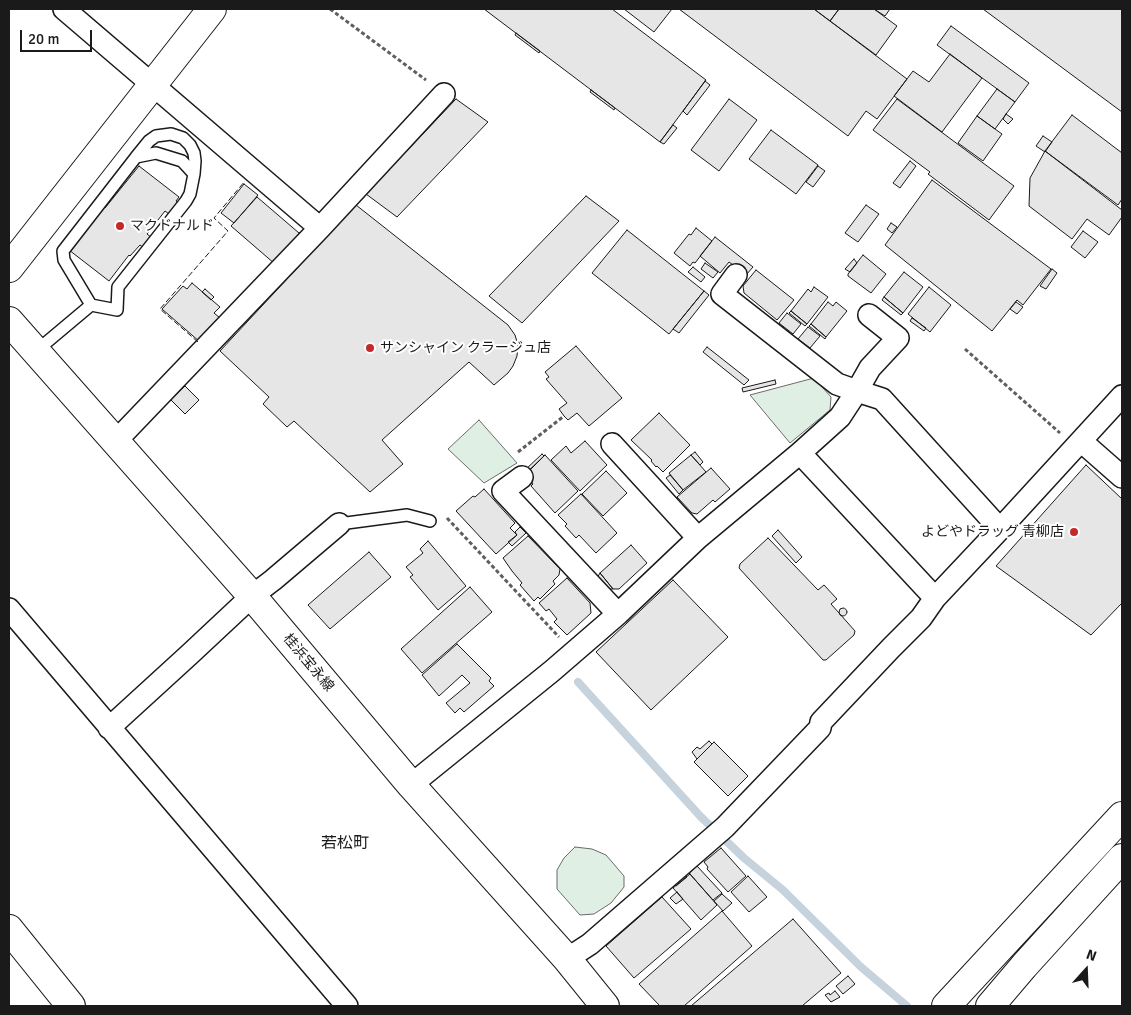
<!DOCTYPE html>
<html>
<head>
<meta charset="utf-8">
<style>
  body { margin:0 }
  #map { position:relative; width:1131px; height:1015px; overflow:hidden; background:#fff; font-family:Signika,sans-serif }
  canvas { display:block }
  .frame { position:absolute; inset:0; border:10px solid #1a1a1a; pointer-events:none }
  .north { position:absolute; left:1061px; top:945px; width:50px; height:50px; -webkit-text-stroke:4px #fff; paint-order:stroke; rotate:20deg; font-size:14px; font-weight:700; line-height:20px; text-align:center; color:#1a1a1a }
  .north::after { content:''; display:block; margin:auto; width:18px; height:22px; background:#1a1a1a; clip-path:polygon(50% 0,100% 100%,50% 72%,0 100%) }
  .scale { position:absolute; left:20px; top:30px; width:72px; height:22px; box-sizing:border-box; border:2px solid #1a1a1a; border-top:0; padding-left:6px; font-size:15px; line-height:18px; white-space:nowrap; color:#1a1a1a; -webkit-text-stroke:4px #fff; paint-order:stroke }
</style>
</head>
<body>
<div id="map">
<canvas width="1131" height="1015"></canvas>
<div class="frame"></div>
<div class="north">N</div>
<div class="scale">20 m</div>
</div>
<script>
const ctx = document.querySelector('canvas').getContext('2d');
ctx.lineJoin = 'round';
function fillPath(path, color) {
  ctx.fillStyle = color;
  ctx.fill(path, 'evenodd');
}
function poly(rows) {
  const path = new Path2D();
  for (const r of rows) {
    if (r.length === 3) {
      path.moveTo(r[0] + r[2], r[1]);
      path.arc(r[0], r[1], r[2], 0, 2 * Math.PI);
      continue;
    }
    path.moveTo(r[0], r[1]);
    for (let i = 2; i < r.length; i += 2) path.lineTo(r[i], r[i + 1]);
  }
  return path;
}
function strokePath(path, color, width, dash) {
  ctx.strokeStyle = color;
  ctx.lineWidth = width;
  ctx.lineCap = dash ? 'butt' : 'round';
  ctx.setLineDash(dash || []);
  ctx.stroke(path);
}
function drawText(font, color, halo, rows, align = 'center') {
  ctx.font = font + ' Signika,"Noto Sans JP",sans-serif';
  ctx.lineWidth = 4;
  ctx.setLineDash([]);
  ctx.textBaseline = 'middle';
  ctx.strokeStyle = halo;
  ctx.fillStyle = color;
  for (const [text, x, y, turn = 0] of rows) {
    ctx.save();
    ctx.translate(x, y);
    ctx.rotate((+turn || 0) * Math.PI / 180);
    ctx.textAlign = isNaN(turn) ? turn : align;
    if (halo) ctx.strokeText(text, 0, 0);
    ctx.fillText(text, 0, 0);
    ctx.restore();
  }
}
const green = poly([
  [814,378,831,397,830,410,790,443,750,395,814,378],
  [479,420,517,463,484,483,448,449,479,420],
  [575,847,592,849,606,855,624,876,624,887,611,903,594,914,580,915,557,889,557,870,564,858,575,847]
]);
const stream = poly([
  [578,682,701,817,744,858,783,890,861,967,907,1006]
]);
const building = poly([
  [484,9,612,9,706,80,660,142,484,9],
  [624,9,672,9,654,32,624,9],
  [679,9,814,9,907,79,877,119,866,111,848,136,679,9],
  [814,9,839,9,830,21,814,9],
  [839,9,874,9,897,26,876,55,830,21,839,9],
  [874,9,890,9,885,16,874,9],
  [983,9,1122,9,1122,112,983,9],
  [951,26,1029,83,1015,102,937,45,951,26],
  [516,33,540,51,539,53,515,35,516,33],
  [950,54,982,78,942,132,894,96,913,71,929,82,950,54],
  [705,81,710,85,687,115,683,111,705,81],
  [997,89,1015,102,995,129,977,116,997,89],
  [591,90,615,108,614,110,590,92,591,90],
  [456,99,488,122,397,217,366,194,456,99],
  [729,99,757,120,719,171,691,150,729,99],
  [897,99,1014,186,989,220,928,174,930,172,873,130,897,99],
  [1006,114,1013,119,1008,124,1003,119,1006,114],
  [1072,115,1122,153,1122,199,1118,205,1045,151,1072,115],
  [977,116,1002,134,983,161,958,143,977,116],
  [673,125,677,128,664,144,660,142,673,125],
  [771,130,818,165,796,194,749,159,771,130],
  [1043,136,1052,142,1045,152,1036,146,1043,136],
  [1045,151,1122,210,1122,217,1109,235,1087,219,1072,239,1029,206,1030,178,1045,151],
  [910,161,916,166,900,188,893,183,910,161],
  [139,166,179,197,176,201,183,206,174,218,165,211,147,234,156,241,148,251,140,245,130,256,129,255,109,281,69,250,103,206,105,208,139,166],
  [818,166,825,171,813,187,806,182,818,166],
  [932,180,1051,269,1023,305,1017,300,992,331,885,245,932,180],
  [244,184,258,195,234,223,221,213,244,184],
  [586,196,619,221,522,323,489,296,586,196],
  [257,197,299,233,300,232,300,236,275,264,231,226,257,197],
  [356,205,508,325,515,335,518,345,517,356,513,366,508,373,494,385,469,362,382,440,403,464,370,492,294,421,287,427,263,404,269,397,220,351,356,205],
  [866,205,879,214,858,242,845,233,866,205],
  [891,223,897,227,892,233,887,229,891,223],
  [696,228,712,241,695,263,693,262,690,266,674,253,689,234,691,235,696,228],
  [627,230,704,291,669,334,592,273,627,230],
  [1083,231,1098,242,1085,258,1071,247,1083,231],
  [715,237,753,267,746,275,729,262,720,273,700,256,715,237],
  [863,255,886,274,871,293,848,276,848,274,863,255],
  [854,259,857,263,850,272,845,269,854,259],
  [705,263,718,272,713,278,701,269,705,263],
  [693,267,705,277,701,282,688,272,693,267],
  [1052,269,1057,273,1046,289,1040,286,1052,269],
  [756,270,794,300,777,320,744,293,743,286,756,270],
  [904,272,923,287,903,313,884,297,904,272],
  [192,283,220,307,214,313,220,318,200,342,162,309,183,286,187,289,192,283],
  [814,287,828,297,807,324,791,311,808,289,811,292,814,287],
  [929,287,951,305,930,332,908,314,929,287],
  [205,289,214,297,211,300,202,292,205,289],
  [704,291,709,295,679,333,673,329,704,291],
  [884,297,903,313,901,315,882,300,884,297],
  [828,302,833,306,836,302,847,311,826,337,811,324,828,302],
  [1016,302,1023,307,1017,314,1010,309,1016,302],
  [791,311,807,324,805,326,789,313,791,311],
  [787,313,801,324,793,334,779,323,787,313],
  [912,318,926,328,924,331,910,321,912,318],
  [811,324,826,337,825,339,809,326,811,324],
  [808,327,820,336,810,348,798,339,808,327],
  [576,346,622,398,589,426,577,413,568,420,564,416,559,409,567,403,546,379,549,377,545,372,576,346],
  [707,347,749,380,744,385,703,352,707,347],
  [775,380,776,384,743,392,742,388,775,380],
  [185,386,199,400,185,414,171,400,185,386],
  [659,413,690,445,663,472,657,466,656,467,651,461,652,460,631,440,659,413],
  [585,441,607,465,580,491,551,460,566,446,571,453,585,441],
  [695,452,703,462,700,465,691,455,695,452],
  [542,454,544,456,527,473,525,470,542,454],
  [545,455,578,491,555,513,531,486,533,484,525,474,545,455],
  [691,455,706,472,683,490,669,473,691,455],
  [1086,465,1122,499,1122,603,1091,635,996,566,1086,465],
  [711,468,730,489,715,502,713,500,697,514,692,513,677,497,711,468],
  [606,471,627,493,603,516,582,494,606,471],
  [670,475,683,490,679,494,666,478,670,475],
  [484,489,515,523,510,528,517,535,496,554,456,511,473,496,475,497,484,489],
  [581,494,617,533,596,553,579,535,576,538,565,526,567,524,558,515,581,494],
  [520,527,526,533,512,546,508,542,517,535,515,532,520,527],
  [778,530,802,557,796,563,772,536,778,530],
  [528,536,560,569,559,575,553,581,555,584,540,599,538,597,534,601,520,585,522,583,512,571,503,558,528,536],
  [768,538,818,590,824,585,837,599,831,604,855,631,854,635,826,660,823,660,739,568,740,564,768,538],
  [428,541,466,586,438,610,410,577,413,575,406,567,423,553,420,549,428,541],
  [631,545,647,563,619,589,613,589,600,573,631,545],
  [369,552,391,577,330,629,308,605,369,552],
  [600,573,613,589,609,589,597,578,600,573],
  [567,578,590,603,591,613,567,635,554,622,557,619,549,609,546,611,539,603,567,578],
  [673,580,728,637,651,710,596,652,673,580],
  [470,587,492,612,422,673,401,649,470,587],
  [843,612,4],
  [457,644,491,678,489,681,494,686,464,712,460,708,455,713,446,703,470,683,462,675,439,696,422,675,457,644],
  [709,741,712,744,697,759,692,752,697,747,700,749,709,741],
  [714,742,748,776,728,796,694,762,714,742],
  [721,848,746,876,728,892,707,869,708,867,704,862,721,848],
  [697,866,722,893,713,900,689,873,697,866],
  [690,874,717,905,701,920,673,888,690,874],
  [685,875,687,877,676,886,675,884,685,875],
  [748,876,767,897,749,912,731,892,748,876],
  [677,892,683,899,676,904,670,898,677,892],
  [722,894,732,903,723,911,714,901,722,894],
  [662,897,691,929,634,978,606,946,662,897],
  [722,911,752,946,684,1006,660,1006,639,984,722,911],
  [793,919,841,973,802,1006,691,1006,793,919],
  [848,976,855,984,843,994,836,986,848,976],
  [835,991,840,997,831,1002,825,995,829,993,830,995,835,991]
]);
const path = poly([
  [330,9,426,80],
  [965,349,1060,433],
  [518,452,564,416],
  [447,518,559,637]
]);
const service = poly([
  [136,157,149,141,156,136,171,134,183,138,190,145,194,153,195,161,194,174],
  [35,352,91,305,117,310,118,287,186,201,190,194,194,174,182,161,156,153,136,157,63,251,64,260,91,305],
  [339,524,407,515,430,521]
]);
const minor = poly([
  [64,9,320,228],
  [736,275,722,294,837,384,857,391,870,368,898,338,869,315],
  [1081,441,1122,477],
  [115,442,320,228,444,94],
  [612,444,698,538],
  [800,453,935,598,1000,529],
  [522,477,503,491,618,614],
  [9,609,347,1006],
  [109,728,190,654,252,596,273,580,339,524],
  [411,785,552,671,618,614,698,538,800,453,840,417,857,391,882,399,1000,529,1122,396],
  [567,959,590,944,725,827,820,728,821,722,891,648,921,618,935,598]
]);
const tertiary = poly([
  [9,268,212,9],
  [9,929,71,1006],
  [946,1006,1122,816],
  [990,1006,1024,966,1122,858]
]);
const primary = poly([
  [9,321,252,596,411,785,567,959,605,1006]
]);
const fence = poly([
  [198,342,160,309,228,231,214,218,245,181]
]);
const markers = [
  [120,226,5,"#c62828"],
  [370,348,5,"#c62828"],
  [1074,532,5,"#c62828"]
];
const poiNames = [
  ["マクドナルド",130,226],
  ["サンシャイン クラージュ店",380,348],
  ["よどやドラッグ 青柳店",1064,532,"right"]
];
const streetNames = [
  ["桂浜宝永線",308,663,50]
];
const quarterNames = [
  ["若松町",345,844]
];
fillPath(green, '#e0efe3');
strokePath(green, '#6a6a6a', 1);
strokePath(stream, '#c6d2dc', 8);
fillPath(building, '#e6e6e6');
strokePath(building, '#1a1a1a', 1);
strokePath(service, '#1a1a1a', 14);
strokePath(minor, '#1a1a1a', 24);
strokePath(tertiary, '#1a1a1a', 30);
strokePath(primary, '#1a1a1a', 30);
strokePath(path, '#5f5f5f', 3, [4, 2.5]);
strokePath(service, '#fff', 11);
strokePath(minor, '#fff', 21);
strokePath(tertiary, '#fff', 28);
strokePath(primary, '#fff', 28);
strokePath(fence, '#1a1a1a', 1, [6, 2.5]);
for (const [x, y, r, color] of markers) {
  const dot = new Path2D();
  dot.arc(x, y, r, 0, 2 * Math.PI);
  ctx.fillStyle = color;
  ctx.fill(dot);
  strokePath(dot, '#fff', 2);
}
drawText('14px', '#1a1a1a', '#fff', poiNames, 'left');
drawText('14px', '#1a1a1a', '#fff', streetNames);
drawText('16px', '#1a1a1a', '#fff', quarterNames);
</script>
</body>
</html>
